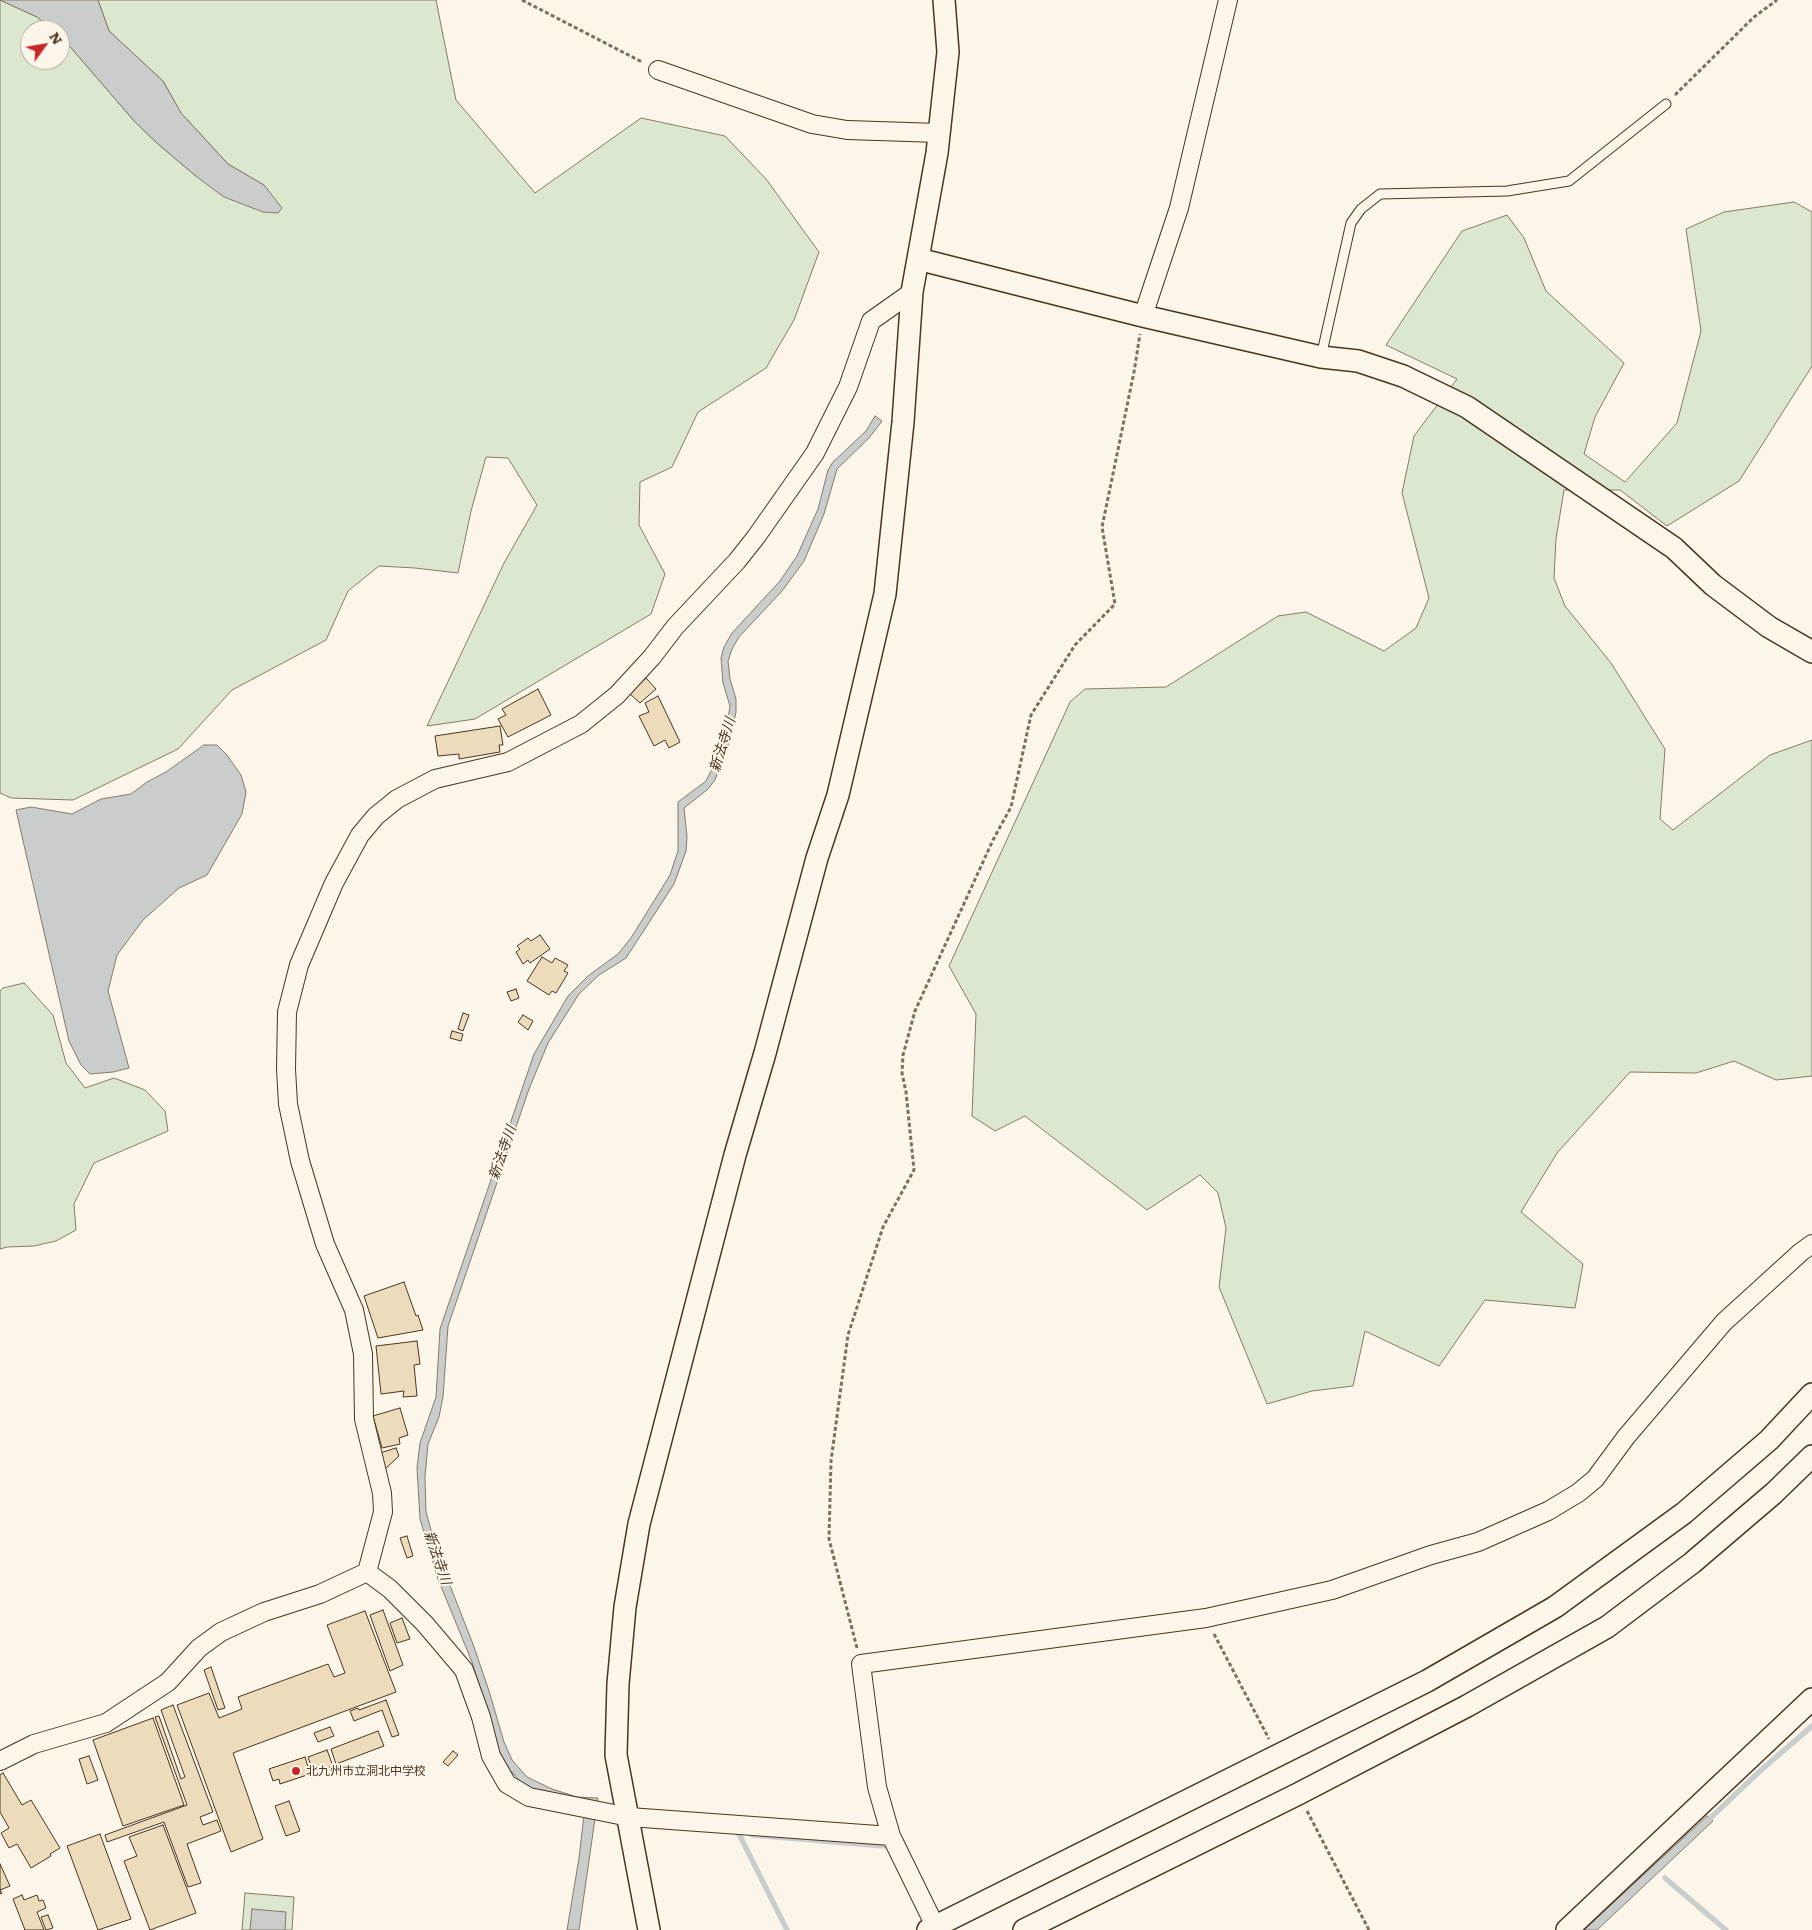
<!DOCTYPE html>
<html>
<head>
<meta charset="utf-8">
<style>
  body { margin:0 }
  #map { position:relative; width:1812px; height:1930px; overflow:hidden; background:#fbf6e9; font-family:Literata,serif }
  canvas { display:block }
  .north { position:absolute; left:20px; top:20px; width:50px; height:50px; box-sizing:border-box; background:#fbf6e9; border:1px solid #b4a999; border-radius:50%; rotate:58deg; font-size:14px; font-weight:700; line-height:20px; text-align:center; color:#4a3520 }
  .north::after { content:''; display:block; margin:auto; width:18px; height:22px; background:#c62828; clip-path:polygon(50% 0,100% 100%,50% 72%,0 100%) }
</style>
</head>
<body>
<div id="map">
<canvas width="1812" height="1930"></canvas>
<div class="north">N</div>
</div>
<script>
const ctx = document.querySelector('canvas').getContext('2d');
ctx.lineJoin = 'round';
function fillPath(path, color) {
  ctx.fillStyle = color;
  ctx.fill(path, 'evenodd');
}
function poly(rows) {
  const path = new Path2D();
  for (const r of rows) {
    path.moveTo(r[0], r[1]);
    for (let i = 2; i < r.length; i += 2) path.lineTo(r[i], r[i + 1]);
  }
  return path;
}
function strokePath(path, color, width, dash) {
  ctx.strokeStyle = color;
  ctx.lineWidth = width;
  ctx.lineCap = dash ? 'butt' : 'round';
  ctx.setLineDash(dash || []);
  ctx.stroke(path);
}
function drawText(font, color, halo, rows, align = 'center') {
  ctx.font = font + ' Literata,"Noto Sans JP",serif';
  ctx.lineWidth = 4;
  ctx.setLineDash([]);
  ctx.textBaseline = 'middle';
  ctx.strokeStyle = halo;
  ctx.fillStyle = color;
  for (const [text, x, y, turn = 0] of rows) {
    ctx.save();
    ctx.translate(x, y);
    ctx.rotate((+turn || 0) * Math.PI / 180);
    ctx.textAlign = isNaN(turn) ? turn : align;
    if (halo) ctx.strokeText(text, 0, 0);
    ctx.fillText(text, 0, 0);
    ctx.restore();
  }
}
const green = poly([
  [0,0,37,17,53,30,30,30,30,60,60,60,60,35,135,122,158,144,197,177,264,185,228,164,181,113,163,81,109,31,98,0,436,0,456,100,535,193,641,118,725,136,766,179,819,252,794,320,766,368,698,412,672,467,640,482,639,525,665,574,651,614,475,719,427,726,504,563,537,505,508,458,486,457,471,511,458,573,415,568,379,566,348,591,326,640,232,690,178,749,73,800,11,798,0,793,0,0],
  [1794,202,1812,212,1812,366,1739,481,1667,526,1620,490,1564,490,1556,539,1554,578,1565,606,1611,663,1665,749,1660,819,1673,830,1770,755,1812,740,1812,1076,1776,1080,1734,1061,1696,1073,1630,1072,1557,1153,1521,1212,1583,1264,1575,1308,1485,1300,1439,1366,1365,1331,1353,1386,1312,1391,1267,1404,1219,1287,1226,1228,1218,1193,1200,1175,1147,1210,1025,1116,995,1131,972,1116,976,1014,949,966,1070,702,1085,689,1166,687,1278,616,1306,612,1384,651,1416,628,1429,598,1402,493,1414,436,1457,379,1386,345,1462,231,1507,215,1524,238,1546,291,1624,363,1595,417,1584,454,1625,482,1677,423,1701,331,1686,229,1724,212,1794,202],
  [24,983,53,1015,66,1063,85,1088,114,1078,145,1090,165,1111,168,1131,94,1163,74,1204,76,1230,56,1241,34,1246,7,1247,0,1249,0,991,3,988,24,983],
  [245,1893,294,1897,292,1930,242,1930,245,1893]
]);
const water = poly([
  [0,0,98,0,109,31,163,81,181,113,228,164,264,185,282,208,278,213,263,212,224,197,197,177,158,144,135,122,60,35,60,30,53,30,37,17,0,0],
  [875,416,882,421,869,438,837,469,824,514,804,561,782,591,739,637,732,649,728,661,730,679,736,699,736,712,730,740,715,780,707,790,684,808,687,837,686,851,674,884,626,958,599,975,579,994,548,1043,529,1089,448,1326,443,1397,439,1417,428,1444,425,1477,426,1512,438,1555,473,1644,489,1691,504,1742,512,1760,527,1777,552,1789,577,1797,598,1798,579,1930,567,1930,579,1858,585,1806,550,1797,522,1783,509,1769,499,1751,472,1662,438,1579,420,1519,417,1468,420,1443,436,1397,440,1329,534,1054,568,996,588,976,618,954,631,938,670,875,678,851,678,802,706,781,712,769,727,724,730,706,723,683,721,658,724,647,732,633,780,581,797,556,818,509,828,470,833,462,866,431,875,416],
  [204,745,217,745,227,755,241,775,246,792,242,814,207,875,179,888,143,920,117,955,108,991,129,1068,113,1072,90,1074,81,1065,69,1041,16,810,31,807,72,814,101,799,131,794,147,782,166,772,204,745],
  [1707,1816,1713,1821,1597,1930,1584,1930,1707,1816],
  [252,1909,286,1912,285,1930,250,1930,252,1909]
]);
const stream = poly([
  [1704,1824,1760,1771,1812,1726],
  [739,1834,787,1930],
  [752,1835,884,1846],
  [1665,1878,1726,1930]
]);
const building = poly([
  [646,678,656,689,640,703,630,694,646,678],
  [538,689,551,715,508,737,498,719,506,715,502,709,538,689],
  [658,696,680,742,669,748,665,740,654,746,639,716,649,712,645,703,658,696],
  [500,726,503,745,499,745,500,752,459,759,459,754,438,756,435,736,500,726],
  [540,935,550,949,530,963,528,960,523,964,516,952,520,949,517,946,528,938,531,941,540,935],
  [542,957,552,963,555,958,568,965,564,971,568,973,556,993,552,991,549,995,527,981,542,957],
  [516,989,519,998,511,1001,507,992,516,989],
  [463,1013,469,1015,463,1031,458,1029,463,1013],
  [523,1015,533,1021,528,1030,518,1022,523,1015],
  [452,1031,463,1034,461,1041,450,1038,452,1031],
  [404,1282,416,1316,418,1315,423,1330,378,1338,364,1296,404,1282],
  [417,1341,420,1364,414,1365,417,1396,403,1397,404,1391,381,1394,376,1346,417,1341],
  [400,1408,408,1435,399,1438,400,1444,382,1448,373,1416,400,1408],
  [396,1448,399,1456,384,1470,380,1453,396,1448],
  [407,1536,413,1556,407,1558,400,1538,407,1536],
  [383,1610,403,1665,390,1671,370,1615,383,1610],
  [365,1611,396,1692,233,1753,263,1839,231,1852,177,1705,209,1693,219,1718,242,1709,238,1697,328,1664,334,1677,345,1673,327,1625,365,1611],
  [402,1618,410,1639,397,1643,390,1623,402,1618],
  [211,1667,225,1708,218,1710,204,1670,211,1667],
  [386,1700,399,1735,392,1737,382,1710,354,1721,350,1711,358,1708,359,1710,386,1700],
  [173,1705,213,1812,200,1817,203,1825,217,1820,221,1831,187,1844,201,1883,188,1887,164,1822,107,1842,105,1835,187,1805,155,1717,159,1716,181,1779,185,1777,161,1710,173,1705],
  [153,1718,184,1805,123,1826,93,1740,153,1718],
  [330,1727,334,1736,318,1742,314,1733,330,1727],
  [378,1731,384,1746,336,1764,331,1749,378,1731],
  [327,1750,333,1766,313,1772,308,1757,327,1750],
  [453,1751,458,1755,448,1766,443,1762,453,1751],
  [89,1756,98,1780,87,1784,79,1759,89,1756],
  [305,1757,310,1774,280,1784,279,1779,273,1781,269,1769,305,1757],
  [3,1773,22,1805,31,1800,60,1848,50,1854,51,1856,31,1868,17,1844,9,1848,1,1833,9,1828,0,1812,0,1775,3,1773],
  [289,1801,300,1831,286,1836,275,1806,289,1801],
  [163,1825,196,1913,150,1930,124,1861,137,1856,129,1837,163,1825],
  [100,1834,131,1919,98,1930,67,1846,100,1834],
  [0,1864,10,1886,0,1890,2,1893,0,1894,0,1864],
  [22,1895,24,1900,37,1895,39,1901,43,1900,46,1908,37,1912,44,1930,25,1930,13,1899,22,1895],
  [48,1915,53,1928,46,1930,41,1917,48,1915]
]);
const path = poly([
  [522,0,642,62],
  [1675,95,1754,17,1777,0],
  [1214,1634,1269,1739],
  [857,1648,829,1539,831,1461,848,1335,883,1227,914,1170,906,1092,902,1073,903,1055,915,1011,993,840,1011,807,1031,715,1075,645,1115,604,1102,527,1134,372,1140,334],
  [1307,1811,1369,1930]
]);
const service = poly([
  [1321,357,1351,223,1361,209,1380,194,1507,191,1569,181,1666,104]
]);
const minor = poly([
  [658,70,812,124,847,130,939,133],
  [1143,316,1179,208,1228,0],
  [367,1572,390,1589,425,1624,464,1670,481,1717,491,1756,507,1784,529,1797,629,1817,891,1836],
  [0,1761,34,1744,106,1723,168,1682,199,1648,221,1632,264,1612,320,1594,367,1572,383,1512,382,1493,364,1419,363,1354,354,1310,325,1244,300,1161,288,1104,286,1069,287,1012,299,965,334,883,360,835,376,816,397,799,435,779,508,762,581,724,617,695,652,657,675,627,737,561,756,537,815,453,848,387,871,321,912,292],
  [937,1930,891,1836,877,1787,861,1664,1206,1618,1332,1590,1431,1555,1478,1542,1548,1511,1578,1493,1595,1479,1626,1437,1724,1322,1801,1252,1812,1244]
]);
const tertiary = poly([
  [918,259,1143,316,1321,357,1358,361,1403,376,1467,407,1674,548,1713,585,1769,627,1812,652],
  [649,1930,616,1755,618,1684,625,1607,639,1524,735,1155,765,1053,817,858,838,795,885,594,903,422,912,292,937,153,948,52,944,0],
  [928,1930,1427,1681,1555,1607,1684,1513,1769,1440,1812,1394],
  [1024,1930,1298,1794,1467,1706,1607,1627,1692,1563,1774,1493,1812,1456],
  [1567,1930,1812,1699]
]);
const markers = [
  [296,1771,5,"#c62828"]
];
const poiNames = [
  ["北九州市立洞北中学校",306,1771]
];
const waterNames = [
  ["新法寺川",723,745,-73],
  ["新法寺川",503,1153,-71],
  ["新法寺川",437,1558,71]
];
fillPath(green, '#dce7d0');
strokePath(green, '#887966', 1);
fillPath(water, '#c9cecd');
strokePath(water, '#887966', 1);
strokePath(stream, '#c9cecd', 5.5);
fillPath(building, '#ecdcbc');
strokePath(building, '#4a3520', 1);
strokePath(service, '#4a3520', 11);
strokePath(minor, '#4a3520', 20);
strokePath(tertiary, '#4a3520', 24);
strokePath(path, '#7f6f5c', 3, [4, 2.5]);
strokePath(service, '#fbf6e9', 9);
strokePath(minor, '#fbf6e9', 18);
strokePath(tertiary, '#fbf6e9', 21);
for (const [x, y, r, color] of markers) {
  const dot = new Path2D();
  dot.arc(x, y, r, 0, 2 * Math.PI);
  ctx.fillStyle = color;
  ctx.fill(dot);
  strokePath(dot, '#fbf6e9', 2);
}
drawText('12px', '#4a3520', '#fbf6e9', poiNames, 'left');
drawText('italic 14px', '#4a3520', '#fbf6e9', waterNames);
</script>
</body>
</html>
